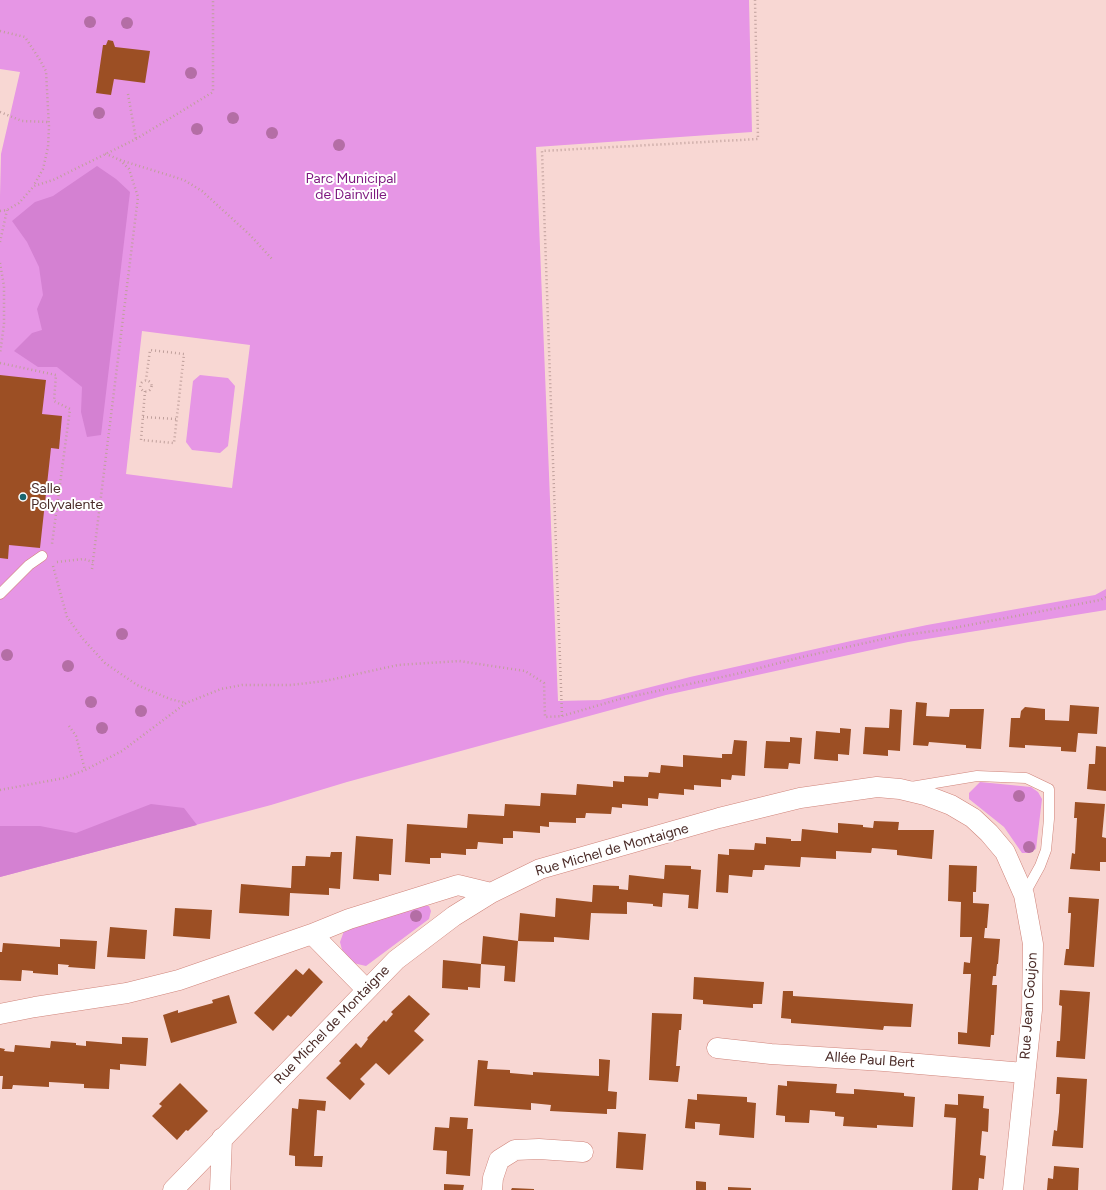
<!DOCTYPE html>
<html>
<head>
<meta charset="utf-8">
<style>
  body { margin:0 }
  canvas { display:block; background:#f8d7d3 }
</style>
</head>
<body>
<canvas width="1106" height="1190"></canvas>
<script>
const ctx = document.querySelector('canvas').getContext('2d');
ctx.lineJoin = 'round';
function fillPath(path, color) {
  ctx.fillStyle = color;
  ctx.fill(path, 'evenodd');
}
function poly(rows) {
  const path = new Path2D();
  for (const r of rows) {
    if (r.length === 3) {
      path.moveTo(r[0] + r[2], r[1]);
      path.arc(r[0], r[1], r[2], 0, 2 * Math.PI);
      continue;
    }
    path.moveTo(r[0], r[1]);
    for (let i = 2; i < r.length; i += 2) path.lineTo(r[i], r[i + 1]);
  }
  return path;
}
function strokePath(path, color, width, dash) {
  ctx.strokeStyle = color;
  ctx.lineWidth = width;
  ctx.lineCap = dash ? 'butt' : 'round';
  ctx.setLineDash(dash || []);
  ctx.stroke(path);
}
function drawText(font, color, halo, rows, align = 'center') {
  ctx.font = font + ' Figtree,sans-serif';
  ctx.lineWidth = 4;
  ctx.setLineDash([]);
  ctx.textBaseline = 'middle';
  ctx.strokeStyle = halo;
  ctx.fillStyle = color;
  for (const [text, x, y, turn = 0] of rows) {
    ctx.save();
    ctx.translate(x, y);
    ctx.rotate((+turn || 0) * Math.PI / 180);
    ctx.textAlign = isNaN(turn) ? turn : align;
    if (halo) ctx.strokeText(text, 0, 0);
    ctx.fillText(text, 0, 0);
    ctx.restore();
  }
}
const green = poly([
  [0,0,749,0,752,132,536,147,558,701,600,700,690,677,851,641,927,625,1095,595,1106,589,1106,610,908,642,666,695,347,782,271,805,0,877,0,196,1,154,20,72,0,69],
  [142,331,250,345,232,488,126,474],
  [200,375,228,378,235,386,228,446,220,453,192,450,186,442,193,381],
  [980,782,1031,787,1038,792,1042,799,1036,849,1029,853,1022,853,1004,827,969,799,969,793],
  [422,906,429,906,431,911,429,919,366,966,353,963,342,950,340,942,344,931,355,926]
]);
const forest = poly([
  [97,166,116,179,130,192,101,435,87,437,81,412,82,387,57,367,38,367,14,351,32,333,42,330,37,309,43,295,39,267,27,242,12,221,35,202,53,196],
  [151,804,184,808,197,825,0,877,0,826,40,826,76,833]
]);
const building = poly([
  [108,40,113,41,115,47,150,51,145,83,114,79,111,95,96,93,103,45,106,45],
  [0,375,46,380,42,414,62,416,59,449,51,448,40,548,9,545,8,559,0,558],
  [916,702,927,703,926,716,949,717,950,709,984,709,981,749,966,748,966,745,929,742,928,746,913,745],
  [1070,705,1099,707,1097,734,1078,733,1076,752,1061,751,1061,747,1025,745,1025,748,1009,747,1011,718,1020,718,1021,711,1025,707,1045,709,1045,720,1069,721],
  [890,709,902,710,900,751,888,750,888,756,863,754,865,727,889,728],
  [840,728,851,729,849,755,838,754,838,761,814,759,816,731,840,733],
  [790,737,802,738,800,764,789,763,788,769,764,768,766,741,790,742],
  [734,740,747,741,745,776,732,775,731,780,721,779,721,787,694,785,694,790,684,789,684,795,659,793,658,799,648,798,648,806,622,804,622,808,612,807,611,814,586,813,585,818,576,818,576,823,549,822,549,827,540,826,540,833,513,831,513,838,503,838,503,844,478,842,477,849,466,849,466,855,441,853,441,858,430,858,430,864,405,862,407,824,467,828,468,814,504,816,505,804,540,806,541,793,576,795,577,784,613,787,613,781,624,782,624,776,648,777,649,772,660,773,661,765,683,767,683,755,722,758,722,754,732,754],
  [1096,746,1106,747,1106,791,1087,789,1089,764,1095,764],
  [1075,802,1105,804,1102,837,1106,838,1106,862,1100,862,1100,871,1070,869,1072,853,1075,854,1077,818,1074,818],
  [874,821,899,822,898,830,934,830,932,859,897,855,897,850,872,848,871,853,836,851,836,859,801,857,800,867,765,865,764,870,753,870,752,877,729,875,728,893,716,892,718,854,729,855,729,849,754,850,755,843,766,844,766,837,791,839,791,841,801,841,802,829,838,833,838,823,863,825,863,827,873,828],
  [356,836,393,839,391,875,379,874,379,881,353,879],
  [331,852,342,852,340,889,329,888,329,895,290,893,289,916,239,913,241,884,291,888,292,866,305,866,306,856,330,857],
  [665,865,691,866,691,869,701,870,698,909,688,908,689,895,663,893,662,907,653,906,653,904,627,902,627,914,591,913,589,940,554,937,554,942,518,941,520,913,555,917,556,898,592,902,593,885,619,886,619,889,628,890,629,875,664,879],
  [949,865,977,866,976,892,973,892,973,903,989,904,987,928,985,928,984,938,1000,939,998,964,997,964,996,976,993,976,992,985,997,985,994,1035,991,1035,990,1047,958,1044,958,1032,967,1033,971,974,963,974,964,962,970,963,972,937,960,937,961,902,948,901],
  [1069,897,1099,899,1094,967,1064,965,1066,949,1069,949,1071,913,1068,913],
  [175,908,212,910,210,939,173,936],
  [110,927,147,930,145,959,107,957],
  [483,936,518,941,515,982,504,981,505,966,481,964],
  [60,939,97,941,95,969,68,967,69,965,58,964,58,975,33,973,33,971,22,970,21,981,0,980,0,952,2,952,3,943,60,947],
  [443,960,481,964,480,988,468,987,468,990,442,988],
  [309,968,323,982,291,1017,288,1015,273,1031,254,1013,296,969,303,975],
  [694,977,764,982,762,1004,753,1004,753,1008,703,1004,703,1000,693,999],
  [1060,990,1090,992,1085,1059,1056,1057,1057,1041,1060,1041,1062,1006,1059,1005],
  [783,991,793,991,793,996,913,1004,911,1027,884,1026,883,1030,791,1023,791,1019,781,1018],
  [229,995,237,1023,171,1043,163,1015,178,1010,178,1013,195,1008,213,1003,212,1000],
  [409,995,430,1014,414,1031,424,1040,389,1075,376,1063,360,1079,365,1084,350,1100,326,1078,341,1063,339,1061,356,1043,361,1048,368,1039,367,1038,384,1020,386,1022,393,1014,391,1012],
  [652,1013,682,1014,681,1030,679,1030,676,1066,680,1066,678,1082,649,1080],
  [122,1037,148,1038,146,1066,120,1064,120,1070,110,1069,109,1089,84,1088,84,1084,49,1082,49,1087,13,1085,12,1089,2,1089,3,1076,0,1076,0,1048,5,1049,4,1051,14,1052,15,1045,50,1048,51,1041,76,1043,76,1045,86,1046,86,1041,122,1044],
  [599,1059,610,1060,608,1091,617,1092,616,1109,607,1109,607,1114,550,1111,551,1105,531,1103,531,1110,474,1106,478,1060,488,1061,487,1069,510,1070,510,1073,533,1075,533,1072,599,1076],
  [1057,1077,1087,1079,1083,1148,1052,1146,1054,1130,1057,1131,1059,1112,1060,1094,1056,1094],
  [787,1081,837,1084,836,1093,854,1094,854,1089,904,1093,904,1096,915,1097,913,1127,877,1125,877,1128,843,1126,844,1117,835,1116,835,1112,810,1110,809,1123,785,1122,785,1116,776,1115,778,1085,787,1086],
  [180,1083,208,1111,188,1131,186,1130,177,1140,152,1116,162,1106,159,1104],
  [697,1094,747,1097,747,1102,756,1103,754,1138,719,1135,720,1124,695,1122,695,1129,685,1128,688,1099,697,1100],
  [958,1094,984,1096,983,1108,989,1109,988,1132,982,1131,980,1155,986,1156,984,1179,979,1178,978,1190,952,1190,956,1118,944,1117,945,1104,958,1105],
  [299,1099,326,1101,325,1111,317,1110,314,1156,323,1156,322,1167,295,1166,295,1156,289,1155,292,1108,298,1109],
  [450,1117,468,1118,467,1129,473,1129,470,1176,446,1174,447,1151,433,1150,435,1127,449,1128],
  [618,1132,646,1134,643,1170,616,1168],
  [1054,1166,1079,1168,1078,1190,1047,1190,1048,1178,1053,1179],
  [696,1181,706,1182,706,1190,696,1190],
  [444,1184,464,1185,463,1190,444,1190],
  [728,1187,751,1188,751,1190,728,1190],
  [512,1188,534,1189,534,1190,511,1190]
]);
const path = poly([
  [0,31,25,37,40,60,46,71,49,127,48,147,43,169,34,185],
  [128,94,136,139],
  [0,112,22,121,49,122],
  [120,160,184,180,202,191,250,235,272,259],
  [0,211,7,210,19,203,34,186,53,180,136,139,213,92,213,0],
  [0,242,7,210],
  [0,263,4,286,4,324,0,354],
  [0,363,56,375,54,401,70,409,52,544],
  [146,386,5.5],
  [145,391,141,440,174,443,184,354,150,350,146,380],
  [143,417,177,419],
  [57,562,83,559,93,562],
  [53,566,67,617,83,639,105,663,137,685,170,699,186,703],
  [92,569,138,197,129,169,120,160,104,153],
  [562,716,542,151,758,139,755,0],
  [69,726,76,736,85,770],
  [0,790,64,778,85,770,122,751,186,703,221,689,242,685,291,685,325,681,398,665,459,661,525,671,544,683,545,717,562,716,620,699,736,674,802,657,897,636,948,629,1100,600,1106,597]
]);
const service = poly([
  [0,594,29,565,42,556],
  [911,787,977,776,1026,778,1049,789,1049,819,1046,850,1040,866,1024,895]
]);
const minor = poly([
  [312,934,366,989],
  [0,1014,35,1007,127,993,179,980,312,934,349,919,458,885,491,893],
  [717,1048,771,1054,884,1061,1024,1073],
  [173,1190,396,960,454,916,491,893,540,869,719,818,800,798,877,787,900,789,925,795,951,805,973,818,989,833,1005,852,1024,895,1033,944,1032,1010,1013,1190],
  [220,1190,222,1138],
  [492,1190,493,1178,499,1160,515,1150,539,1149,583,1152]
]);
const trees = [
  [90,22],
  [127,23],
  [191,73],
  [99,113],
  [233,118],
  [197,129],
  [272,133],
  [339,145],
  [122,634],
  [7,655],
  [68,666],
  [91,702],
  [141,711],
  [102,728],
  [1019,796],
  [1029,847],
  [416,916]
];
const markers = [
  [23,497,4,"#1a666f"]
];
const parkNames = [
  ["Parc Municipal",351,179],
  ["de Dainville",351,195]
];
const poiNames = [
  ["Salle",31,489],
  ["Polyvalente",31,505]
];
const streetNames = [
  ["Rue Michel de Montaigne",612,850,-16],
  ["Rue Jean Goujon",1029,1006,-86],
  ["Rue Michel de Montaigne",332,1025,-46],
  ["Allée Paul Bert",870,1060,4]
];
fillPath(green, '#e696e5');
fillPath(forest, '#d481d2');
fillPath(building, '#9c4f24');
strokePath(service, '#cf847a', 11);
strokePath(minor, '#cf847a', 21);
strokePath(path, '#bf9f9b', 2.5, [1, 3]);
strokePath(service, '#fff', 10);
strokePath(minor, '#fff', 20);
ctx.fillStyle = '#b46ea5';
for (const [x, y] of trees) {
  ctx.beginPath();
  ctx.arc(x, y, 6, 0, 2 * Math.PI);
  ctx.fill();
}
for (const [x, y, r, color] of markers) {
  const dot = new Path2D();
  dot.arc(x, y, r, 0, 2 * Math.PI);
  ctx.fillStyle = color;
  ctx.fill(dot);
  strokePath(dot, '#fff', 1.5);
}
drawText('14px', '#7d197f', '#fff', parkNames);
drawText('14px', '#4a2b27', '#fff', poiNames, 'left');
drawText('14px', '#4a2b27', '#fff', streetNames);
</script>
</body>
</html>
